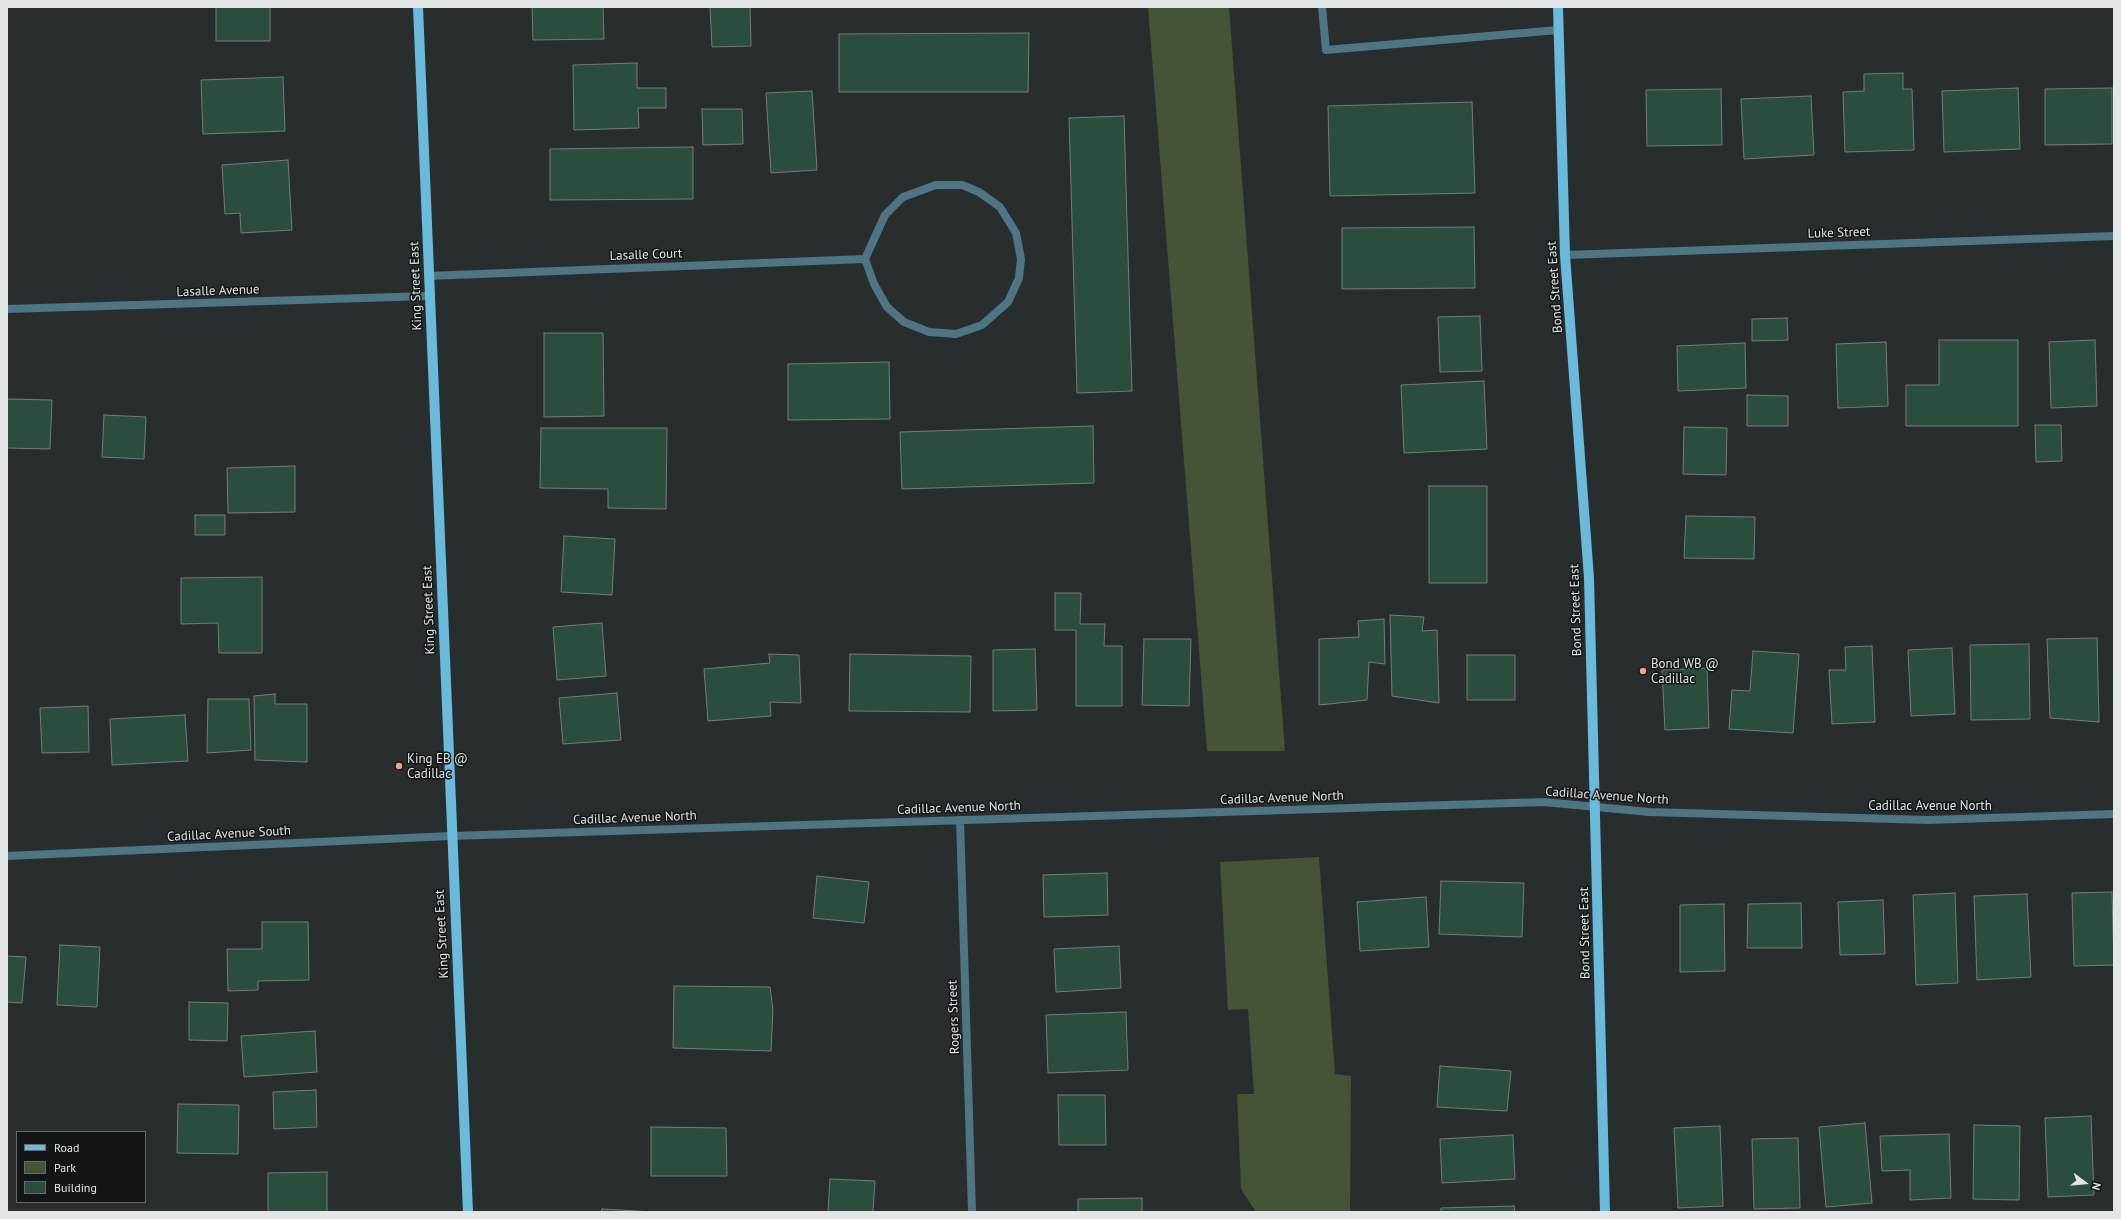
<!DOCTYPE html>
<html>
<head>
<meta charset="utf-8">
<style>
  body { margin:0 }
  #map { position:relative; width:2121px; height:1219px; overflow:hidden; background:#282e2e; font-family:"PT Sans",sans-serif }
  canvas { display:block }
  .frame { position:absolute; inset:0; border:8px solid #e2e6e6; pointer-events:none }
  .legend { position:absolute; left:16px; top:1131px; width:130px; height:72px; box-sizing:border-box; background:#131616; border:1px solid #666969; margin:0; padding:5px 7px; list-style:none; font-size:12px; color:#e2e6e6 }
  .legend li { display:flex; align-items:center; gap:8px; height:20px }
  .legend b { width:20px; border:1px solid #666969 }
  .north { position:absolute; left:2065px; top:1163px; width:40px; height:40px; -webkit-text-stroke:3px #131616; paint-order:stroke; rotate:106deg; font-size:11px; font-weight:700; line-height:16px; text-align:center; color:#e2e6e6 }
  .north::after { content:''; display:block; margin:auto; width:14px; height:18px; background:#e2e6e6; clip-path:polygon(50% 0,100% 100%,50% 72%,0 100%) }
</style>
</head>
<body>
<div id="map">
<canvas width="2121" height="1219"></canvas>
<div class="frame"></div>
<ul class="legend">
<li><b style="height:5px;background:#6abadc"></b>Road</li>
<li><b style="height:11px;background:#455337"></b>Park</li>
<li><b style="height:11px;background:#2b4d3d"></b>Building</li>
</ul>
<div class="north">N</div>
</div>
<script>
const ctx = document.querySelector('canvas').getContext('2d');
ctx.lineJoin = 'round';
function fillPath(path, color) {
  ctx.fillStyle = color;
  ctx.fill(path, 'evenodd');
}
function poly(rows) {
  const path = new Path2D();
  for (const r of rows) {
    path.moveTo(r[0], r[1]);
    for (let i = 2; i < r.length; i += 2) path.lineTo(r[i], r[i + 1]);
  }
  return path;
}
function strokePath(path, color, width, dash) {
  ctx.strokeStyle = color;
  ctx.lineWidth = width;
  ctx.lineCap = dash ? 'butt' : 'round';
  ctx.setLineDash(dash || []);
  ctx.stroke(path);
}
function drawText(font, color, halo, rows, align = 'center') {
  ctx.font = font + ' "PT Sans",sans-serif';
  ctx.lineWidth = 3;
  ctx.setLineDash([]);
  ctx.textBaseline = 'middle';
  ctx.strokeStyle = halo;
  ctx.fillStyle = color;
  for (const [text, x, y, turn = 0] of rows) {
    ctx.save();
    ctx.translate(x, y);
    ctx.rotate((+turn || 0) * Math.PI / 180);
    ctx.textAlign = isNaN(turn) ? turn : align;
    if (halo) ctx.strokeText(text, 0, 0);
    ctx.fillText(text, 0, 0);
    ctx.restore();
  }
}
const green = poly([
  [1148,7,1229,7,1285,751,1207,751],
  [1319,857,1335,1074,1351,1076,1350,1212,1256,1212,1241,1189,1237,1094,1254,1094,1248,1009,1228,1010,1220,862]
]);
const building = poly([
  [216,7,270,7,270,41,216,41,216,7],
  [532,7,603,7,604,39,533,40,532,7],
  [710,7,750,7,751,46,712,47,710,7],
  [1029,33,1028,92,839,92,839,34,1029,33],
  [637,63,637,88,666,88,666,108,638,108,639,128,574,130,573,65,637,63],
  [1903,73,1903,89,1912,89,1914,150,1845,152,1843,92,1864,91,1864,74,1903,73],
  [283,77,285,131,203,134,201,80,283,77],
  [2018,88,2020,149,1944,152,1942,91,2018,88],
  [2112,88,2112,144,2045,145,2045,89,2112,88],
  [1721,89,1722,145,1647,146,1646,90,1721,89],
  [812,91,817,170,771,173,766,93,812,91],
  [1811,96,1814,155,1744,159,1741,99,1811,96],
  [1472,102,1475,193,1330,196,1328,106,1472,102],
  [702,109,742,109,743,144,703,145,702,109],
  [1124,116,1132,391,1077,393,1069,118,1124,116],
  [693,147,693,199,550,200,550,149,693,147],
  [288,160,292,230,241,233,240,213,225,214,222,165,288,160],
  [1474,227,1475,288,1342,289,1342,228,1474,227],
  [1480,316,1482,371,1440,372,1438,317,1480,316],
  [1787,318,1788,340,1752,341,1752,319,1787,318],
  [544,333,603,333,604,416,544,417,544,333],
  [1939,340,2018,340,2018,426,1906,426,1906,385,1939,385,1939,340],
  [2095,340,2097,406,2051,408,2049,342,2095,340],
  [1886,342,1888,406,1838,408,1836,344,1886,342],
  [1745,343,1746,388,1678,391,1677,346,1745,343],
  [889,362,890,419,788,420,788,364,889,362],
  [1484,381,1487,449,1404,453,1401,385,1484,381],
  [1747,395,1788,396,1788,426,1747,426,1747,395],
  [7,399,52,400,50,449,7,448,7,399],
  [104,415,146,417,144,459,102,457,104,415],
  [2035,425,2061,425,2062,461,2036,462,2035,425],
  [1093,426,1094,483,902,489,900,432,1093,426],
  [1684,427,1727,428,1726,475,1683,474,1684,427],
  [541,428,667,428,666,509,608,508,608,489,540,488,541,428],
  [295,466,295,512,228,513,227,468,295,466],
  [1429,486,1487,486,1487,583,1429,583,1429,486],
  [195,515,225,515,225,535,195,535,195,515],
  [1686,516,1755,517,1754,559,1684,558,1686,516],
  [564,536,615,539,612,595,561,592,564,536],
  [262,577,262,653,219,653,218,623,181,624,181,578,262,577],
  [1055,593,1081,593,1080,624,1105,624,1104,646,1122,646,1122,706,1076,706,1076,630,1055,630,1055,593],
  [1390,615,1424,617,1422,631,1437,630,1439,703,1392,696,1390,615],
  [1384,619,1385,664,1369,662,1367,700,1319,705,1319,639,1359,637,1358,621,1384,619],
  [602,623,606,676,557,680,553,627,602,623],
  [2097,638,2099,722,2050,718,2047,639,2097,638],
  [1144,639,1191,639,1189,706,1142,705,1144,639],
  [2029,644,2030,719,1971,720,1970,645,2029,644],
  [1872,646,1875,722,1832,724,1829,670,1846,670,1845,647,1872,646],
  [1952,648,1955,714,1911,716,1908,650,1952,648],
  [1035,649,1037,710,993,711,993,650,1035,649],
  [1753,651,1799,654,1793,733,1729,729,1732,690,1750,691,1753,651],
  [769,654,799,655,801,703,770,702,771,716,708,721,704,669,770,663,769,654],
  [850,654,971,656,970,712,849,711,850,654],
  [1467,655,1515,655,1515,700,1467,700,1467,655],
  [1707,668,1709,728,1665,730,1662,670,1707,668],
  [617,693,621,740,563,744,559,698,617,693],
  [275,694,275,704,307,704,307,762,255,760,254,696,275,694],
  [208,699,249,699,251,750,207,753,208,699],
  [88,706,89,752,42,753,40,708,88,706],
  [185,715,188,761,112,765,110,719,185,715],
  [1107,873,1108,915,1044,917,1043,875,1107,873],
  [817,876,869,882,864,923,813,918,817,876],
  [1441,881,1524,883,1522,937,1439,934,1441,881],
  [2112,892,2114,965,2074,966,2072,893,2112,892],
  [1955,893,1958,983,1916,985,1913,895,1955,893],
  [2027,894,2031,977,1977,980,1974,896,2027,894],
  [1426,897,1429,947,1360,951,1357,902,1426,897],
  [1883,900,1885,954,1840,955,1838,902,1883,900],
  [1801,903,1802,948,1747,948,1748,904,1801,903],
  [1724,904,1725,971,1680,972,1680,905,1724,904],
  [262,922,308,922,309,980,258,981,258,990,228,991,227,949,262,949,262,922],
  [60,945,100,947,97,1007,57,1005,60,945],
  [1119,946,1121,988,1056,992,1054,949,1119,946],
  [7,956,26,957,22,1003,7,1002,7,956],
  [674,986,770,987,773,1010,771,1051,673,1048,674,986],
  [189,1002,228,1003,227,1041,189,1040,189,1002],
  [1126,1012,1128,1070,1048,1073,1046,1015,1126,1012],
  [315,1031,317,1072,244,1077,241,1036,315,1031],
  [1440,1066,1511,1071,1507,1111,1437,1107,1440,1066],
  [316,1090,317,1127,274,1129,273,1092,316,1090],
  [1058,1095,1105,1095,1106,1145,1059,1145,1058,1095],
  [178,1104,239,1105,238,1154,177,1153,178,1104],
  [2091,1116,2094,1195,2048,1197,2045,1118,2091,1116],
  [1865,1123,1872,1203,1826,1207,1819,1127,1865,1123],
  [1974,1125,2020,1126,2019,1200,1973,1199,1974,1125],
  [1720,1126,1723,1206,1678,1208,1674,1128,1720,1126],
  [651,1127,726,1128,727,1176,651,1176,651,1127],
  [1949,1134,1951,1198,1910,1200,1910,1170,1882,1171,1880,1136,1949,1134],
  [1513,1135,1515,1179,1442,1183,1440,1139,1513,1135],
  [1798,1138,1800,1208,1754,1209,1752,1139,1798,1138],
  [327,1172,327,1212,268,1212,268,1173,327,1172],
  [830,1179,875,1181,873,1212,828,1212,830,1179],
  [1142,1198,1142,1212,1078,1212,1078,1199,1142,1198],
  [1514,1206,1515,1212,1441,1212,1441,1208,1514,1206],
  [602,1209,653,1212,601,1212,602,1209]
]);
const lane = poly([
  [1322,7,1326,50,1558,30]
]);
const street = poly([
  [936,185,962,185,979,192,1000,207,1016,233,1021,259,1019,278,1008,302,982,325,956,334,929,332,904,322,887,307,874,284,865,259,885,215,903,197,936,185],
  [1565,255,2114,236],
  [428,276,865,259],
  [7,309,429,296],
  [960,820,972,1212],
  [7,856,451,836,1544,802,1649,812,1928,820,2114,814]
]);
const primary = poly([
  [418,7,468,1212],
  [1558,7,1565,255,1589,578,1605,1212]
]);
const markers = [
  [1643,671,4,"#f49e8a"],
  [399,766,4,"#f49e8a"]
];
const streetNames = [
  ["Luke Street",1839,233,-2],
  ["Lasalle Court",646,255,-2],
  ["King Street East",416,286,-92],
  ["Bond Street East",1555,287,-94],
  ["Lasalle Avenue",218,291,-2],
  ["King Street East",429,610,-92],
  ["Bond Street East",1576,610,-92],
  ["Cadillac Avenue North",1607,796,4],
  ["Cadillac Avenue North",1282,798,-2],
  ["Cadillac Avenue North",1930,806],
  ["Cadillac Avenue North",959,808,-2],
  ["Cadillac Avenue North",635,818,-2],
  ["Cadillac Avenue South",229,834,-3],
  ["Bond Street East",1585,933,-91],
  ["King Street East",442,934,-93],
  ["Rogers Street",954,1017,-92]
];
const poiNames = [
  ["Bond WB @",1651,664],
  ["Cadillac",1651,679],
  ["King EB @",407,759],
  ["Cadillac",407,774]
];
fillPath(green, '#455337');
fillPath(building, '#2b4d3d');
strokePath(building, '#767c78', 1);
strokePath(lane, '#4f7484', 8);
strokePath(street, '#4f7484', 8);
strokePath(primary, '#6abadc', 10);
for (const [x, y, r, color] of markers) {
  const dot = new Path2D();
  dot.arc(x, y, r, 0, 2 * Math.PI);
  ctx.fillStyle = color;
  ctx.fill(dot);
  strokePath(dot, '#131616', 1.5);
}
drawText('13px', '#e2e6e6', '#131616', streetNames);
drawText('13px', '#e2e6e6', '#131616', poiNames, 'left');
</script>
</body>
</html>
